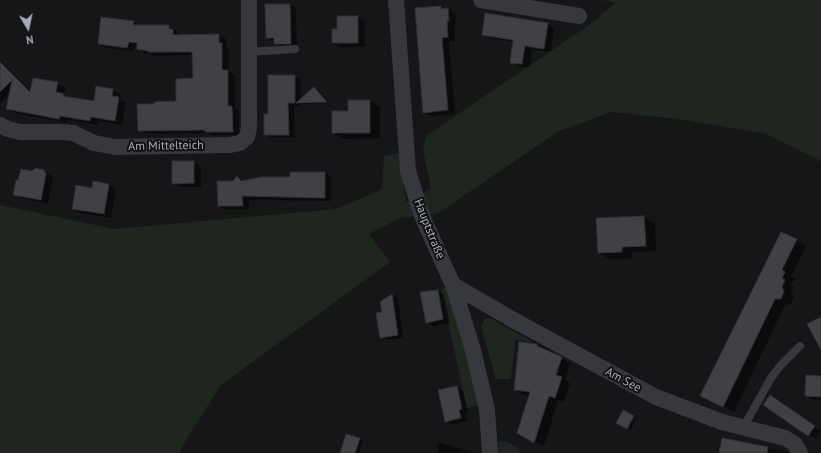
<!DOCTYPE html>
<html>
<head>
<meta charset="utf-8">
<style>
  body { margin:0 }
  #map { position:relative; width:821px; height:453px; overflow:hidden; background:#161618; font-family:"PT Sans",sans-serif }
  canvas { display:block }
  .north { position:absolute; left:8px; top:8px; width:40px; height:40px; -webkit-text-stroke:3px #111113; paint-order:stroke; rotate:171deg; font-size:11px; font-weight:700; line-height:16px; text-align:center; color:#a8adb8 }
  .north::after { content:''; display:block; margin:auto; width:14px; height:18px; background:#a8adb8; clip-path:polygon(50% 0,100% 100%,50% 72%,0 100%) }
</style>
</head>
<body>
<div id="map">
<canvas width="821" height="453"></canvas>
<div class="north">N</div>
</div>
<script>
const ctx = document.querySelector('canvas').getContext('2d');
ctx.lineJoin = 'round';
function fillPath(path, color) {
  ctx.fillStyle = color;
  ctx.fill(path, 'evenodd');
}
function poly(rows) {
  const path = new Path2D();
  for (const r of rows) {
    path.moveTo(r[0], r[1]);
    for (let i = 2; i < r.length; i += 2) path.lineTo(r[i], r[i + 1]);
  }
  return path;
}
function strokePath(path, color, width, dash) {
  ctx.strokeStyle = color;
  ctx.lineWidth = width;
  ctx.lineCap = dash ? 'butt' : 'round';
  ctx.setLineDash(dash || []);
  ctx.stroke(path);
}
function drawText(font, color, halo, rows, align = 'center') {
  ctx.font = font + ' "PT Sans",sans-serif';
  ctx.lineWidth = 4;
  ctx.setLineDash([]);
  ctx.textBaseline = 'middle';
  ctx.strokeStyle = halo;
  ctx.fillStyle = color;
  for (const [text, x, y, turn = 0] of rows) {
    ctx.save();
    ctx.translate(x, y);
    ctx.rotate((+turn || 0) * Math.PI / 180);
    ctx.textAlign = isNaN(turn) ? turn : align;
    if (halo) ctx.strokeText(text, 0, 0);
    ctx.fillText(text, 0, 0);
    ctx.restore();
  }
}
const green = poly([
  [601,0,821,0,821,161,766,134,677,119,611,112,559,131,437,214,400,218,369,234,390,262,221,385,186,440,179,453,0,453,0,205,115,229,336,209,382,189,384,156,399,153,406,202,431,189,423,150,426,136,592,23,616,2],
  [447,286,463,337,479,405,467,408,441,291,443,288],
  [490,318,533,342,515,340,511,379,496,379,481,326,484,320],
  [506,441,518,448,520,453,498,453,498,442]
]);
const shadow = poly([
  [290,5,296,8,297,47,282,47,275,43,275,41,267,38],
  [441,7,455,13,456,24,454,24,455,41,449,41,455,114,431,116,424,112],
  [358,17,365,21,365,47,340,47,333,43,338,30],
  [133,22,140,26,169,26,176,30,176,32,180,35,219,35,226,39,226,46,229,48,229,72,235,75,235,108,239,111,239,135,213,135,209,133,146,134,139,130,155,105,177,102,194,79,193,55,156,56,145,53,138,49,138,45,135,45,134,51,106,48,99,44],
  [547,24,554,28,551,52,532,49,529,68,518,66,511,62,514,42,490,38,483,34],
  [0,61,31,91,34,79,58,83,66,88,64,95,69,98,95,102,113,90,121,95,120,99,126,103,122,125,98,121,98,125,67,120,67,123,15,113,8,108,10,94,1,102,0,102],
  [295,76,301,80,301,100,315,88,318,90,329,103,301,104,301,106,294,106,295,138,272,138,265,134,269,115],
  [370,101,380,107,380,138,344,139,333,133,349,112],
  [194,162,201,166,201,187,180,187,173,183],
  [43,171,51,175,53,179,48,204,21,198,14,194,32,172],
  [324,173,331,177,331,201,249,200,249,210,226,210,219,206,237,177,244,181,291,178],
  [94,182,109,185,116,189,111,218,80,213,73,209,93,189],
  [644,217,655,223,656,251,632,252,632,258,609,259,599,253,597,219],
  [796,240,806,246,791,277,795,278,791,285,794,287,791,293,794,297,791,304,785,305,734,412,702,396],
  [437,291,444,295,450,323,434,326,427,322],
  [392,295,398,298,403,338,386,340,381,337,383,313,381,302],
  [537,344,570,363,565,380,570,383,564,402,558,400,544,447,518,432,530,395,525,395,515,390],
  [821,377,821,400,813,400,806,395],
  [457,387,463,391,468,412,465,413,467,421,452,425,446,421],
  [777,400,821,431,816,439,765,404],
  [623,412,636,418,631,430,618,423],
  [360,439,363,441,359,453,341,453],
  [723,439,788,452,789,453,720,453],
  [438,442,469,451,473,453,438,453]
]);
const building = poly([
  [265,4,290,4,291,44,274,44,274,38,266,38,265,4],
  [441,6,441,9,448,8,449,21,447,21,448,37,442,38,448,110,423,113,415,8,441,6],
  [485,13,548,23,544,49,525,46,522,64,510,63,513,40,482,35,485,13],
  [337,16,358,16,358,43,332,43,332,29,337,29,337,16],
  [101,17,134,21,133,25,169,25,169,29,173,29,173,35,219,34,219,43,222,43,222,70,228,70,228,106,232,106,233,132,205,132,205,130,138,131,137,104,154,104,154,102,176,101,176,79,193,78,192,52,148,52,148,51,137,49,137,43,129,42,127,48,98,44,101,17],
  [0,62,30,92,33,78,58,82,56,92,64,94,63,96,94,101,96,86,113,89,112,96,119,97,115,121,91,117,90,121,60,116,59,119,6,109,12,80,0,92,0,62],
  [268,75,295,75,295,103,288,103,289,135,264,135,264,114,268,114,268,75],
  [314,87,327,102,296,103,314,87],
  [348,100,370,100,370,133,332,133,332,111,348,111,348,100],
  [172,161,194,161,194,183,172,184,172,161],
  [36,168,44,170,46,174,41,200,13,195,16,180,18,180,21,169,32,171,36,168],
  [290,172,325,172,325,198,242,196,243,206,218,206,217,181,233,181,237,176,241,181,262,177,290,177,290,172],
  [93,181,109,184,104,214,72,209,76,185,92,188,93,181],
  [644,216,646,246,622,247,622,252,598,253,596,218,644,216],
  [781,232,797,239,782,270,785,272,782,278,785,280,782,287,784,291,781,299,775,299,723,407,700,396,781,232],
  [438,290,443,319,426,323,420,292,438,290],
  [392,294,398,335,380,338,376,313,382,312,380,302,392,294],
  [821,317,821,350,807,324,821,317],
  [519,342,537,344,537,346,562,357,556,375,562,377,555,398,549,396,534,443,517,433,530,392,514,390,519,342],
  [806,375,821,376,821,397,805,396,806,375],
  [457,386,462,409,459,410,461,418,445,422,438,390,457,386],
  [770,395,815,426,808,436,763,405,770,395],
  [623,410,634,416,627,429,616,423,623,410],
  [346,434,360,438,355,453,340,453,346,434],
  [722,438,768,447,767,453,719,453,722,438]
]);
const lane = poly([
  [249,52,295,49],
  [743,428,771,378,781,365,800,346]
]);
const street = poly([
  [396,0,408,171,422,216,453,285,473,350,487,410,490,453],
  [481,0,579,16],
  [0,125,8,129,20,132,61,132,73,133,94,143,115,147,230,145,240,143,247,137,249,128,249,0],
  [453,285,517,322,656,397,722,422,785,438,795,444,800,453]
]);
const streetNames = [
  ["Am Mittelteich",166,146,-1],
  ["Hauptstraße",429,229,68],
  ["Am See",623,380,28]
];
fillPath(green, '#1e261f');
fillPath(shadow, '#0007');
fillPath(building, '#404145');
strokePath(building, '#303034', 1);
strokePath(lane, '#37383d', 8);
strokePath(street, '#37383d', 16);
drawText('12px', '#a8adb8', '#111113', streetNames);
</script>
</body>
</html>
